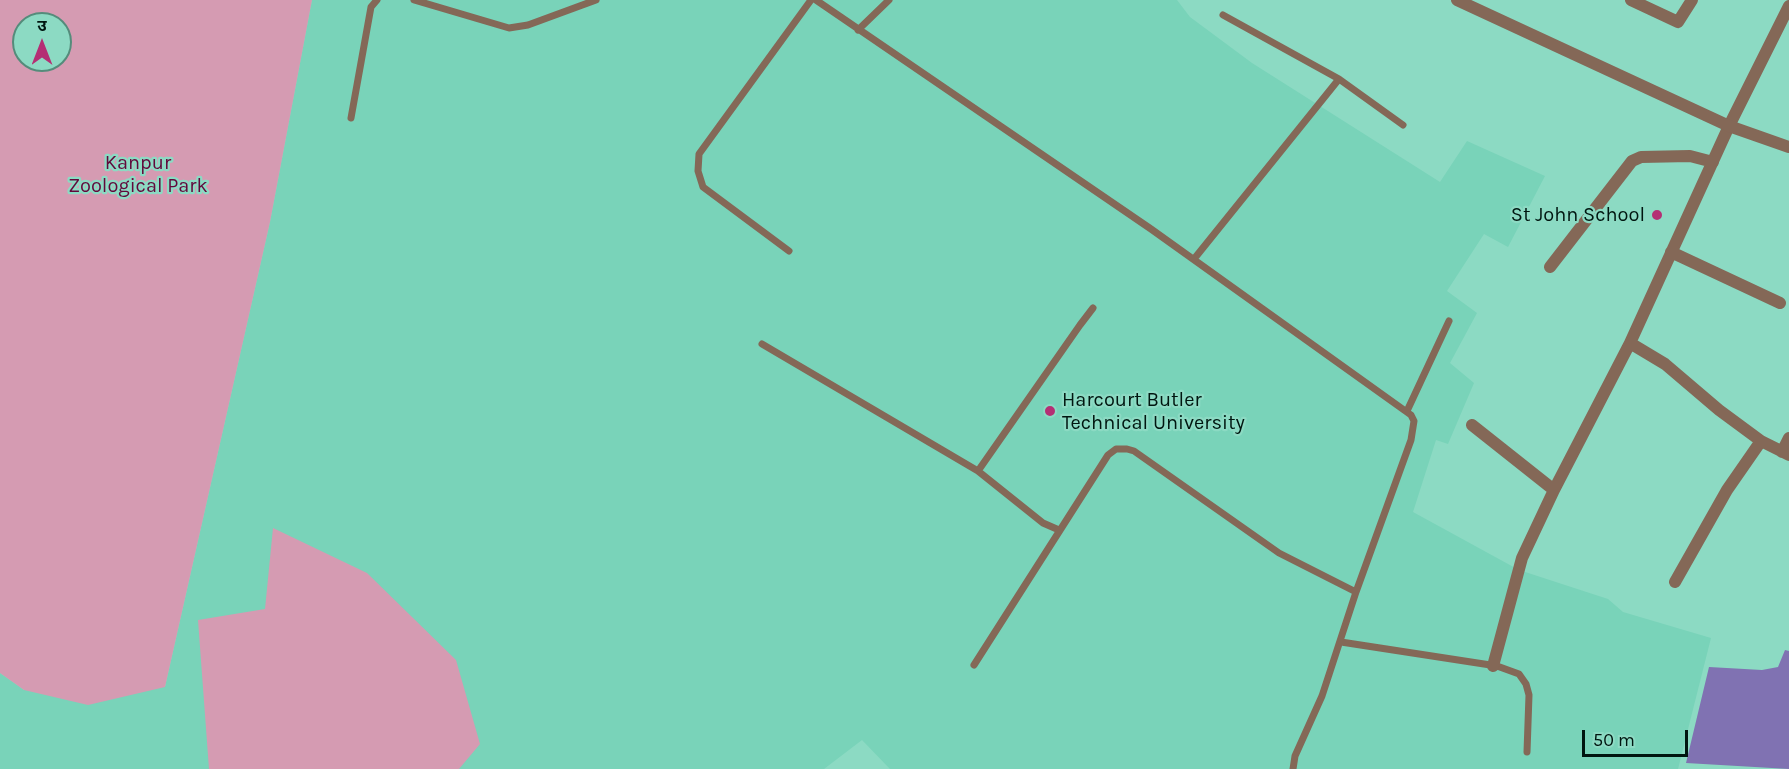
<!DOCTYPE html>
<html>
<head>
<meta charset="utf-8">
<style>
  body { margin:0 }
  #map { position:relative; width:1789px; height:769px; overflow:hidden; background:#8cdac3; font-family:Karla,"Noto Sans Devanagari",sans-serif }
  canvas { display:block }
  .north { position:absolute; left:12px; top:12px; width:60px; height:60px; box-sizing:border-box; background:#8cdac3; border:2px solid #548c7b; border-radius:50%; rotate:0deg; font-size:16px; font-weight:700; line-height:24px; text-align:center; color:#001610 }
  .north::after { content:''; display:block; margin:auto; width:21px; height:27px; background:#b42f74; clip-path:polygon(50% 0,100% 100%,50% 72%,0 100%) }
  .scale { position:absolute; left:1582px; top:730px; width:106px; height:27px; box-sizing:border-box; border:3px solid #001610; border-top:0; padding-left:8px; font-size:18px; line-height:21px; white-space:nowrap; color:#001610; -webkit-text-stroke:4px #8cdac3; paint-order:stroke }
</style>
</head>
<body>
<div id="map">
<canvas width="1789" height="769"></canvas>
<div class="north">उ</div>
<div class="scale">50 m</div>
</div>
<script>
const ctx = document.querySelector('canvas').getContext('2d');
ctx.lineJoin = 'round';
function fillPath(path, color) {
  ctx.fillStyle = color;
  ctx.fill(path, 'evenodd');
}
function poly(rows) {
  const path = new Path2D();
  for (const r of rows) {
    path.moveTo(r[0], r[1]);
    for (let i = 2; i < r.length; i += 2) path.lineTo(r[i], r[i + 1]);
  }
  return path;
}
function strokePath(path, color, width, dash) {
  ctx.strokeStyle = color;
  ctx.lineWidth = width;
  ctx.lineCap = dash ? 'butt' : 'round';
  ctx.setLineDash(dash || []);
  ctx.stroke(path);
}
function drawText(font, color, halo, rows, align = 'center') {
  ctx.font = font + ' Karla,sans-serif';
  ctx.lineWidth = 4.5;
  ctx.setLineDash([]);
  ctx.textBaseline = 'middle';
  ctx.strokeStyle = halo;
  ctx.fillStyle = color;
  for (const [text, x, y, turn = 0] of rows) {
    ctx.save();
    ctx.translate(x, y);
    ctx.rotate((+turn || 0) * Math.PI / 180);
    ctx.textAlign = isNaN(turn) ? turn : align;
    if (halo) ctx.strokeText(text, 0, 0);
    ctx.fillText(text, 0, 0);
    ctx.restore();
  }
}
const built = poly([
  [312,0,1177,0,1190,17,1252,63,1440,182,1467,141,1545,176,1508,247,1484,234,1447,291,1477,313,1450,363,1474,383,1448,444,1436,440,1413,512,1519,570,1608,599,1623,612,1711,638,1678,769,890,769,862,740,824,769,0,769,0,673,24,690,165,687,270,222]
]);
const green = poly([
  [0,0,312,0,270,222,165,687,88,705,24,690,0,673],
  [24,24,60,24,60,60,24,60],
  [273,528,367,573,456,660,480,744,459,769,209,769,198,620,265,609]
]);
const water = poly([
  [1785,650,1789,651,1789,769,1686,763,1709,667,1762,670,1778,667]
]);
const service = poly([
  [414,0,509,28,528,25,596,0],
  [816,0,1151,229,1411,415,1414,421,1411,440,1356,592,1322,696,1295,756,1293,769],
  [858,30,889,0],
  [1339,79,1403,125],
  [351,118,371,7,377,0],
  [789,251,703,187,698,171,699,154,811,0],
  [1194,259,1339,79,1223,15],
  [762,344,978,471,1043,523,1059,530],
  [1407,411,1449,321],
  [978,471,1080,325,1093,308],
  [1341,642,1497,666,1519,674,1526,684,1529,695,1527,752],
  [974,665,1108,455,1116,449,1127,449,1134,451,1279,553,1356,592]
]);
const minor = poly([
  [1631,0,1678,22,1692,0],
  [1671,252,1780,303],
  [1550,267,1632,161,1641,157,1690,156,1713,162],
  [1630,343,1665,364,1719,410,1761,441,1789,455],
  [1472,425,1554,490],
  [1782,452,1789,438],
  [1675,582,1727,490,1761,441],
  [1493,666,1522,558,1554,490,1630,343,1729,126,1789,6]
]);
const tertiary = poly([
  [1457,0,1729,126,1789,147]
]);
const markers = [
  [1657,215,6,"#b42f74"],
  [1050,411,6,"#b42f74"]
];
const parkNames = [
  ["Kanpur",138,163],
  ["Zoological Park",138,186]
];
const poiNames = [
  ["St John School",1645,215],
  ["Harcourt Butler",1062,400,"left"],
  ["Technical University",1062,423,"left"]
];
fillPath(built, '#79d3b9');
fillPath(green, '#d59bb2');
fillPath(water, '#8072b2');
strokePath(service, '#846857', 7);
strokePath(minor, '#846857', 12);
strokePath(tertiary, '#846857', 12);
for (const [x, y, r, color] of markers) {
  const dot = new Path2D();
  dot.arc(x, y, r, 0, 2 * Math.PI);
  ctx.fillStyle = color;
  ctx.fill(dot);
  strokePath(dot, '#8cdac3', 2);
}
drawText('20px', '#62083b', '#8cdac3', parkNames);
drawText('20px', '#001610', '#8cdac3', poiNames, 'right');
</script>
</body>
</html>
